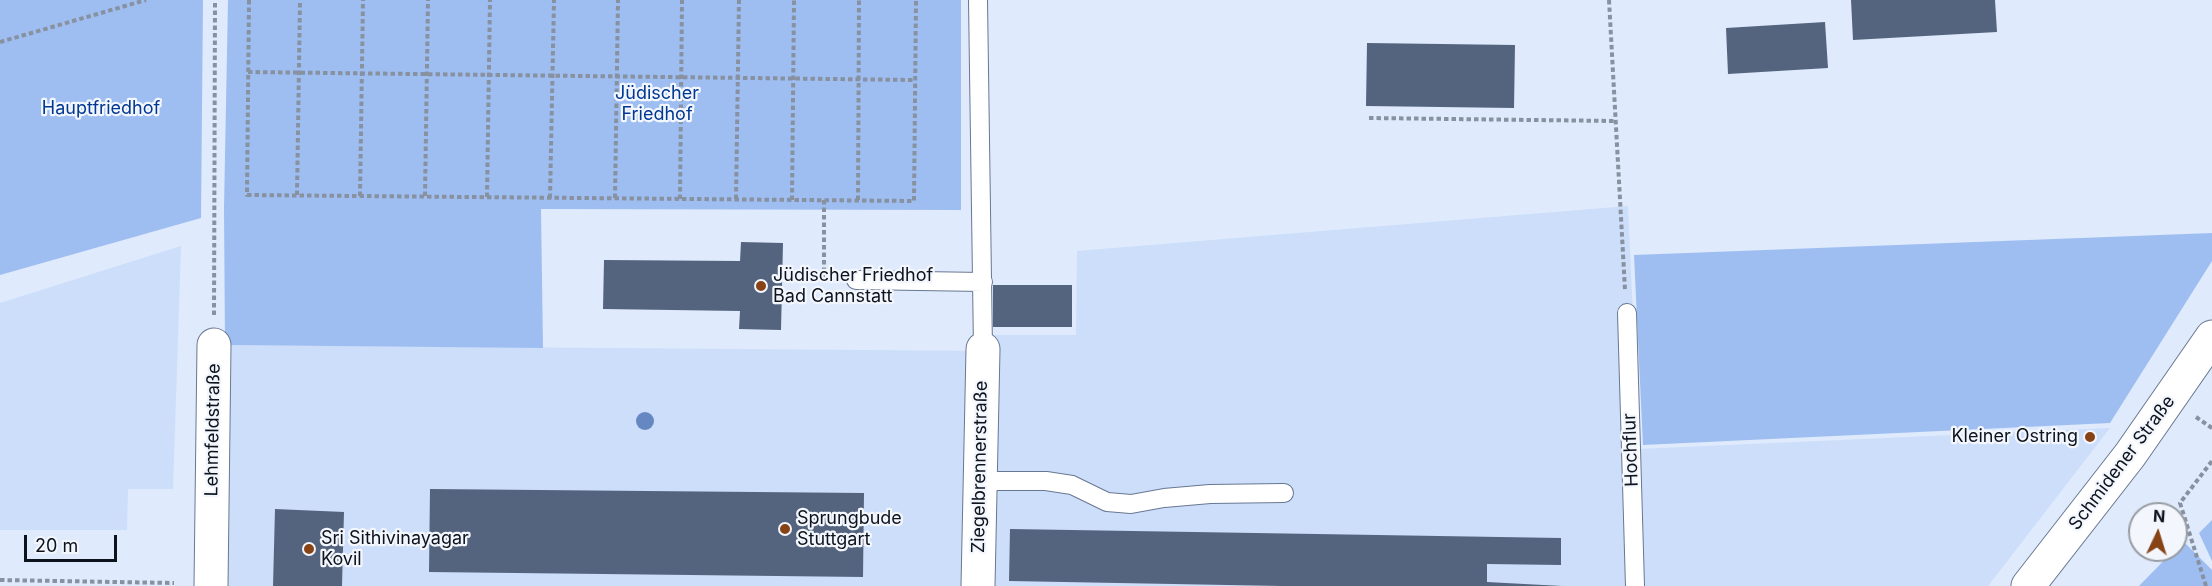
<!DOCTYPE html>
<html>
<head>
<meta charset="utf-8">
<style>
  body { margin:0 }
  #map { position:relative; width:2212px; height:586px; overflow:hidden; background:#dfeafc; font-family:Inter,sans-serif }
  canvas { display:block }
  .north { position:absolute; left:2128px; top:502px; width:60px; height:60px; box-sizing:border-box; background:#f3f7fd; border:2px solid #979ca3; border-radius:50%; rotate:4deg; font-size:16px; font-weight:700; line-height:24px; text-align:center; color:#0d131d }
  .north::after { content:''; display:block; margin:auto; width:21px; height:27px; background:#874315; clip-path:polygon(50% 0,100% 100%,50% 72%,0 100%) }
  .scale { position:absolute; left:24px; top:535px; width:93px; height:27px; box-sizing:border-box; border:3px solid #0d131d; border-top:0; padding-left:8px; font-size:18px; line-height:21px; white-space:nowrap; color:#0d131d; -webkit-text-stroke:4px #f3f7fd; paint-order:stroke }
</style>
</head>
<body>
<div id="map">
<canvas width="2212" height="586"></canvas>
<div class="north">N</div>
<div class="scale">20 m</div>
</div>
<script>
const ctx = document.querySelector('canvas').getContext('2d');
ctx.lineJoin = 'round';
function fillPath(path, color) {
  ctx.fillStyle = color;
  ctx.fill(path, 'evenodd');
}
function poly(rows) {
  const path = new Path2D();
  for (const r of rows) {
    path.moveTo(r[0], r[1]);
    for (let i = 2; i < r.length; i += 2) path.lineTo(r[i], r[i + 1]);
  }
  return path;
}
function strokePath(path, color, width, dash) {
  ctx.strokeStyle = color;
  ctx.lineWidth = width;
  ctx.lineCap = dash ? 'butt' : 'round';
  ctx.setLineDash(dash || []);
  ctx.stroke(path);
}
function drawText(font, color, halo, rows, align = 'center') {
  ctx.font = font + ' Inter,sans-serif';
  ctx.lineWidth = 4.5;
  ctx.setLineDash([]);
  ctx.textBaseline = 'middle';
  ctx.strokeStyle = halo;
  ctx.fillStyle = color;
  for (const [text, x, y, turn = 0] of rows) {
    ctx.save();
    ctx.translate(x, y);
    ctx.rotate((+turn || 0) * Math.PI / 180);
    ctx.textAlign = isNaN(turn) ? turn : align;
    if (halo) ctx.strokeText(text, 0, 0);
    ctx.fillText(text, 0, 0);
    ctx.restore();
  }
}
const built = poly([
  [1628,206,1639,449,2110,428,1988,586,225,586,225,345,989,351,989,335,1076,335,1077,251],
  [181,246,173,489,128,489,127,530,0,530,0,303]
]);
const green = poly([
  [0,0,203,0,201,218,0,275],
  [228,0,961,0,961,210,541,209,543,348,225,345,224,208],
  [2212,233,2212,261,2110,423,1643,445,1634,255],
  [2212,520,2212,561,2199,533],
  [2183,541,2212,570,2212,586,2139,586]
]);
const building = poly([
  [1851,0,1995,0,1997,32,1853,40],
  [1825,22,1828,68,1728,74,1726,28],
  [1367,43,1515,45,1514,108,1366,106],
  [741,242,783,243,781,330,739,329,740,311,603,309,604,260,740,261],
  [993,285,1072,285,1072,327,993,327],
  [430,489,864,493,863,577,429,572],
  [275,509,344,512,342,586,273,586],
  [1010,529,1561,538,1561,565,1487,564,1487,582,1562,586,1282,586,1009,581]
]);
const path = poly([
  [249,0,247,195,914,201,916,0],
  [1609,0,1625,290],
  [0,42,146,0],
  [248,72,915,80],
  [1369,118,1616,121],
  [297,195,300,0],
  [360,196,363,0],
  [425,196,428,0],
  [487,197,490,0],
  [550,198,554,0],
  [615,198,618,0],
  [680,199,682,0],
  [736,199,739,0],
  [792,200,794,0],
  [824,200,824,279,834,280],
  [858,200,859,0],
  [214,315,215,0],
  [2196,417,2212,428],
  [0,580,174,583],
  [2206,586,2180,503,2212,461]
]);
const lane = poly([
  [978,0,983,349],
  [856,280,983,282],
  [1627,313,1635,586],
  [980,481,1046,481,1072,485,1107,502,1131,504,1164,498,1210,494,1284,493]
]);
const street = poly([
  [211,586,214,345],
  [978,586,983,349]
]);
const secondary = poly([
  [2028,586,2130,455,2212,337]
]);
const trees = [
  [645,421]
];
const markers = [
  [761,286,6,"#874315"],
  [2090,437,6,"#874315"],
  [785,529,6,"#874315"],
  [309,549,6,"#874315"]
];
const parkNames = [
  ["Jüdischer",657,94],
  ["Friedhof",657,115],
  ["Hauptfriedhof",101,109]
];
const poiNames = [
  ["Jüdischer Friedhof",773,276],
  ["Bad Cannstatt",773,297],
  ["Kleiner Ostring",2078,437,"right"],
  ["Sprungbude",797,519],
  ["Stuttgart",797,540],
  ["Sri Sithivinayagar",321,539],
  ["Kovil",321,560]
];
const streetNames = [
  ["Lehmfeldstraße",213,430,-89],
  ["Hochflur",1631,450,-92],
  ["Schmidener Straße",2122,463,-53],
  ["Ziegelbrennerstraße",980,467,-89]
];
fillPath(built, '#ccdefa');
fillPath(green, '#9ebef2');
fillPath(building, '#55647e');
strokePath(lane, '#687892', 20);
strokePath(street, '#687892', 35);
strokePath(secondary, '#687892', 35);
strokePath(path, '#8891a0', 4, [4.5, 3]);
strokePath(lane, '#fff', 18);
strokePath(street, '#fff', 33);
strokePath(secondary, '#fff', 33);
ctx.fillStyle = '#6588c2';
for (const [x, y] of trees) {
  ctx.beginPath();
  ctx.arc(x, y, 9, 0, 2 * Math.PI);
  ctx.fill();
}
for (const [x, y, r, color] of markers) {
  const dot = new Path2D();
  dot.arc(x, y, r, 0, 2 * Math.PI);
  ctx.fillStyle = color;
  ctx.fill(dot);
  strokePath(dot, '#f3f7fd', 2);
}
drawText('18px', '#013892', '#f3f7fd', parkNames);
drawText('18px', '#0d131d', '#f3f7fd', poiNames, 'left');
drawText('18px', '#0d131d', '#f3f7fd', streetNames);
</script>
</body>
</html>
